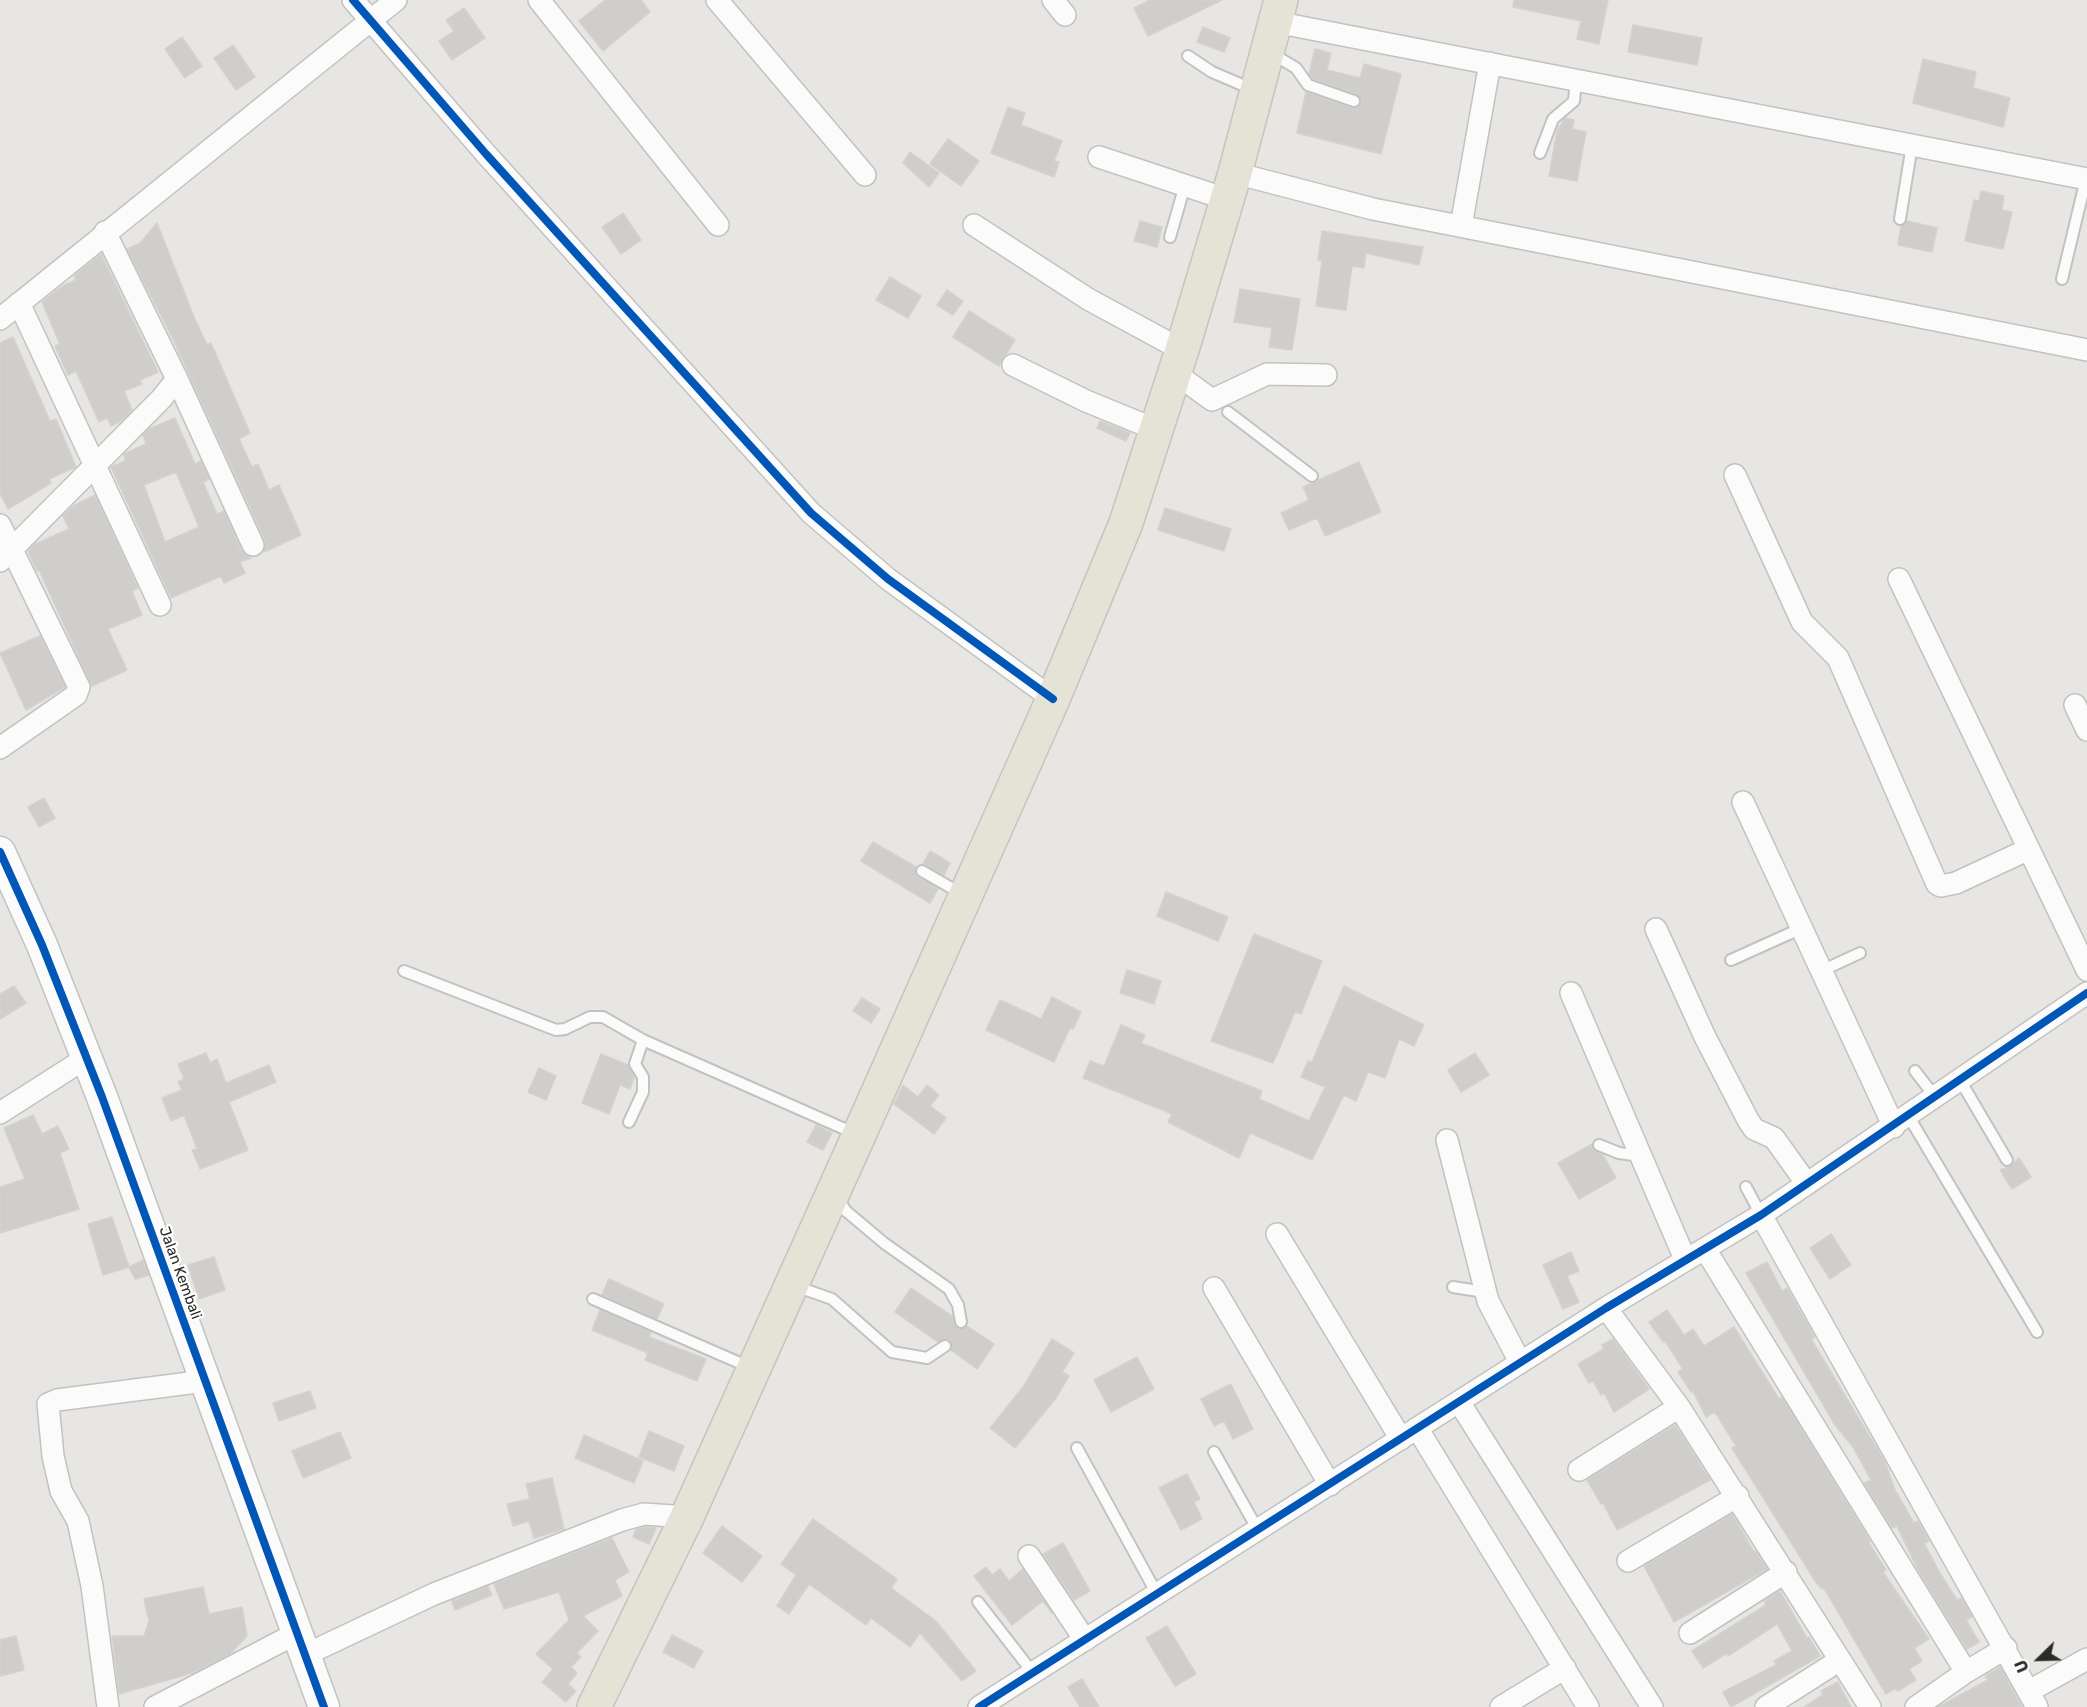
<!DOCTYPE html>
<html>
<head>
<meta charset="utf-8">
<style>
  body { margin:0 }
  #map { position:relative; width:2087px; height:1707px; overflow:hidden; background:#e8e6e2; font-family:Rubik,sans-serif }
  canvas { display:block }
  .north { position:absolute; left:2009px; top:1629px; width:60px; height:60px; -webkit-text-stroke:4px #fff; paint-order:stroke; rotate:247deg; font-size:16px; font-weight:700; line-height:24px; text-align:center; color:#2b2b2b }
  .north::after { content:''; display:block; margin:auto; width:21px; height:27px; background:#2b2b2b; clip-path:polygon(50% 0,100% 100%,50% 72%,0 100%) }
</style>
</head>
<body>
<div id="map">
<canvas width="2087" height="1707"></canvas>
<div class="north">U</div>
</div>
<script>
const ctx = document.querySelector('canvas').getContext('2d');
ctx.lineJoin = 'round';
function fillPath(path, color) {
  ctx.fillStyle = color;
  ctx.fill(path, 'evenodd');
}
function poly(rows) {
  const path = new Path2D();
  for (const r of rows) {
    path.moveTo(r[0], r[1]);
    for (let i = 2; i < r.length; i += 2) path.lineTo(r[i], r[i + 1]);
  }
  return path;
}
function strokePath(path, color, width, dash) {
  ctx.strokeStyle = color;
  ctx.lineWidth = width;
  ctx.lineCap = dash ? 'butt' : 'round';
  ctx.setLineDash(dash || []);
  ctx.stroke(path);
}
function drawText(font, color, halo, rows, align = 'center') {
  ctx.font = font + ' Rubik,sans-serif';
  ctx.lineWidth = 4.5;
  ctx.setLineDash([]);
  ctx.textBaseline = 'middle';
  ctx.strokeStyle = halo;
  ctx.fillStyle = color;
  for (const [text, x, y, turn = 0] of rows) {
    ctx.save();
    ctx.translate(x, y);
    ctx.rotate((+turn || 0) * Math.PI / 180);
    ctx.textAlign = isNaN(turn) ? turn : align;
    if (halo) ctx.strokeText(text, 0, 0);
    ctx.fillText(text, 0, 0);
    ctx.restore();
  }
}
const building = poly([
  [605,0,641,0,650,12,603,51,579,21,605,0],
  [1150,0,1222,0,1148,36,1134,8,1150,0],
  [1514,0,1608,0,1599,44,1577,39,1581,21,1513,7,1514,0],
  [464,8,485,38,452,60,439,41,454,31,446,20,464,8],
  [1633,25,1702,38,1697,65,1628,52,1633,25],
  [1203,27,1230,38,1224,52,1197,42,1203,27],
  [182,37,202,66,185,78,165,49,182,37],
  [233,45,255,77,236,90,214,58,233,45],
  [1315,49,1331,53,1327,70,1360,78,1364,64,1401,74,1381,154,1297,133,1306,92,1352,108,1358,107,1361,103,1356,94,1313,79,1309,74,1315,49],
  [1923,59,1976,72,1973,88,2010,98,2003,127,1913,103,1923,59],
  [1008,107,1025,113,1021,125,1062,141,1054,161,1059,162,1054,177,991,153,1008,107],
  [1565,118,1574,120,1572,129,1586,132,1577,181,1549,176,1557,131,1565,118],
  [948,139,979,161,961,186,930,164,948,139],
  [910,152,939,173,929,187,903,163,910,152],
  [1981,191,2004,196,2002,210,2012,212,2003,249,1965,241,1974,200,1979,201,1981,191],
  [623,213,641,240,621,254,602,227,623,213],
  [1140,221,1162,227,1157,247,1134,241,1140,221],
  [1907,221,1937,228,1932,252,1898,245,1901,226,1907,221],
  [157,223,194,317,207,345,211,343,250,433,239,439,252,467,258,464,269,490,279,485,301,535,264,552,265,540,172,337,127,249,140,243,157,223],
  [1322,231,1423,247,1419,265,1366,253,1364,268,1352,266,1346,310,1316,306,1322,261,1318,260,1322,231],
  [101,254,158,372,140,380,142,384,124,391,132,410,121,421,111,426,107,418,99,422,76,371,68,375,55,346,60,344,42,302,62,286,76,280,74,276,101,254],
  [890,277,921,296,908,318,876,300,890,277],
  [1240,289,1300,299,1292,350,1269,347,1272,328,1234,322,1240,289],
  [947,290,963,301,953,315,937,305,947,290],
  [969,311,1015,340,999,366,953,337,969,311],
  [13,337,50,421,56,419,76,467,49,479,51,483,8,509,0,493,0,343,13,337],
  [175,418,195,464,201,461,209,479,203,482,217,514,224,511,241,550,251,558,240,562,245,573,224,583,221,576,171,598,111,467,125,461,124,454,146,444,143,435,149,429,175,418],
  [176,472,199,527,165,542,144,485,176,472],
  [1100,421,1130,433,1126,441,1097,428,1100,421],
  [1359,462,1381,512,1325,536,1317,518,1289,530,1281,513,1309,500,1303,487,1359,462],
  [95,495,138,588,132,591,142,615,108,629,127,670,92,686,39,570,37,571,28,551,35,544,69,529,63,516,73,506,95,495],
  [1165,508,1231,529,1224,551,1158,530,1165,508],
  [40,636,65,687,26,710,0,653,40,636],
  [44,798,55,818,39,827,28,807,44,798],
  [873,842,916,867,915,872,918,877,938,889,930,903,861,861,873,842],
  [930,851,950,863,944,875,923,864,930,851],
  [1166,892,1228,917,1218,941,1157,916,1166,892],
  [1254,934,1322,961,1301,1014,1295,1012,1273,1063,1211,1041,1254,934],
  [1127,970,1161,981,1154,1004,1120,993,1127,970],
  [14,986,26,1003,0,1019,0,994,14,986],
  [1344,986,1424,1025,1414,1046,1399,1039,1385,1078,1368,1072,1356,1101,1344,1095,1312,1160,1250,1133,1239,1158,1168,1122,1172,1114,1083,1078,1090,1061,1104,1066,1121,1025,1145,1035,1141,1043,1262,1091,1259,1099,1309,1121,1325,1087,1301,1077,1308,1061,1312,1062,1344,986],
  [1052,997,1081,1012,1073,1029,1070,1028,1054,1062,986,1030,1000,1000,1041,1019,1052,997],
  [862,998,880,1009,871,1023,853,1011,862,998],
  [206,1053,210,1063,217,1059,226,1083,269,1065,276,1082,229,1102,248,1150,200,1169,192,1150,197,1149,184,1115,171,1121,162,1098,182,1090,178,1082,184,1079,178,1064,206,1053],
  [1475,1053,1489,1075,1461,1092,1448,1070,1475,1053],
  [601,1054,628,1065,634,1077,630,1089,620,1085,609,1114,582,1103,601,1054],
  [539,1068,556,1076,546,1100,528,1092,539,1068],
  [903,1085,918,1097,927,1085,939,1095,930,1106,946,1118,934,1134,894,1104,903,1085],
  [33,1115,42,1134,58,1126,69,1149,60,1153,79,1209,0,1233,0,1187,25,1179,4,1128,33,1115],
  [816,1125,832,1133,823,1150,807,1142,816,1125],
  [1592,1144,1594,1150,1603,1155,1616,1178,1579,1199,1558,1163,1592,1144],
  [2019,1158,2031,1177,2012,1189,2000,1170,2011,1166,2019,1158],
  [112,1217,129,1267,103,1275,88,1224,112,1217],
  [1831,1234,1851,1265,1830,1279,1810,1248,1831,1234],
  [1571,1252,1579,1271,1567,1276,1579,1302,1563,1309,1543,1265,1571,1252],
  [214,1257,225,1290,199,1299,188,1265,214,1257],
  [143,1260,149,1275,135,1279,129,1267,143,1260],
  [1767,1262,1782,1291,1787,1288,1815,1337,1811,1339,1885,1462,1895,1490,1914,1523,1918,1521,1929,1541,1924,1543,1940,1573,1957,1600,1961,1598,1972,1617,1966,1620,1979,1642,1967,1649,1918,1570,1897,1526,1892,1528,1864,1483,1871,1480,1853,1447,1835,1425,1746,1273,1767,1262],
  [609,1279,664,1304,657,1319,602,1295,609,1279],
  [911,1288,952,1316,958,1329,967,1326,994,1344,977,1369,951,1350,952,1345,949,1340,938,1342,895,1312,911,1288],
  [600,1310,651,1332,649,1337,706,1359,697,1381,645,1360,648,1353,592,1330,600,1310],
  [1667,1310,1684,1335,1693,1329,1704,1346,1734,1327,1779,1399,1782,1397,1870,1541,1869,1543,1886,1570,1883,1572,1929,1639,1914,1648,1922,1661,1909,1669,1916,1680,1898,1691,1896,1688,1886,1694,1824,1588,1822,1589,1817,1584,1732,1448,1736,1446,1715,1412,1706,1417,1693,1391,1691,1392,1678,1372,1683,1369,1665,1341,1663,1342,1649,1322,1667,1310],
  [1052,1339,1074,1353,1062,1372,1069,1376,1056,1398,1015,1448,990,1428,1023,1387,1052,1339],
  [1613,1339,1649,1389,1614,1412,1604,1393,1601,1395,1593,1381,1589,1383,1578,1364,1604,1349,1602,1345,1613,1339],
  [1137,1357,1154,1389,1111,1412,1094,1380,1137,1357],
  [1231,1384,1253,1429,1233,1439,1224,1421,1214,1426,1201,1399,1231,1384],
  [310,1391,316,1408,279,1421,273,1403,310,1391],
  [1675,1425,1710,1480,1617,1530,1603,1503,1601,1504,1587,1480,1675,1425],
  [649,1431,684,1446,674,1471,639,1457,649,1431],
  [340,1432,351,1458,303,1478,292,1451,340,1432],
  [584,1435,643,1461,634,1483,575,1458,584,1435],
  [1187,1474,1200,1499,1194,1502,1202,1519,1181,1530,1159,1488,1187,1474],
  [552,1478,564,1529,534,1538,529,1521,513,1526,507,1504,530,1499,526,1484,552,1478],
  [1732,1514,1754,1552,1756,1551,1767,1569,1674,1622,1644,1566,1732,1514],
  [813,1519,897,1579,891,1588,936,1621,976,1671,962,1681,920,1633,910,1647,871,1618,866,1625,809,1584,789,1614,777,1606,796,1575,781,1564,813,1519],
  [722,1526,762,1556,742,1582,703,1553,722,1526],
  [645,1527,656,1528,649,1544,633,1537,636,1529,645,1527],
  [612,1538,629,1572,615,1580,622,1596,583,1616,598,1631,577,1653,581,1657,571,1667,577,1673,568,1684,576,1691,566,1702,542,1682,553,1669,536,1654,569,1620,559,1592,504,1609,494,1584,612,1538],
  [1063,1543,1090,1591,1074,1600,1043,1554,1063,1543],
  [986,1567,992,1575,1000,1569,1009,1581,1023,1569,1052,1613,1043,1601,1012,1625,974,1576,986,1567],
  [488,1586,492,1595,455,1610,452,1601,488,1586],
  [203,1587,209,1614,242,1607,247,1636,230,1654,192,1673,119,1694,112,1636,144,1636,149,1621,144,1599,203,1587],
  [1780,1591,1807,1638,1809,1637,1820,1656,1731,1707,1723,1692,1776,1665,1774,1661,1792,1651,1777,1624,1728,1656,1727,1653,1703,1668,1692,1651,1766,1605,1764,1601,1780,1591],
  [1167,1626,1196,1674,1175,1686,1146,1638,1167,1626],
  [672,1635,703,1651,694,1668,663,1652,672,1635],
  [16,1636,24,1670,0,1676,0,1640,16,1636],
  [2000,1667,2022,1707,1938,1707,1988,1680,1985,1676,2000,1667],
  [1082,1679,1099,1707,1080,1707,1068,1687,1082,1679],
  [1838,1682,1851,1707,1804,1707,1823,1695,1821,1691,1838,1682]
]);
const lane = poly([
  [1271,53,1296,68,1308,85,1354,101],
  [1188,56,1212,72,1254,90],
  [1540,153,1553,119,1574,101,1576,79],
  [1900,219,1912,145],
  [1170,237,1185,185],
  [2062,279,2086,179],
  [1228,412,1312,476],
  [922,871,962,894],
  [1731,960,1802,928],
  [404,971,556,1030,565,1029,590,1017,603,1017,643,1040,856,1134],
  [1821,971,1860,953],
  [1915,1071,1936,1098],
  [1960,1080,2007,1160],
  [1909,1117,2037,1332],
  [629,1122,643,1092,643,1077,635,1064,643,1040],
  [1599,1145,1619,1153,1641,1156],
  [1746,1187,1761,1215],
  [836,1196,846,1211,884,1243,949,1289,958,1305,961,1322],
  [795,1286,832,1299,892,1352,927,1358,945,1346],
  [1453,1287,1485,1292],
  [593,1299,749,1367],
  [1077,1448,1157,1594],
  [1214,1452,1258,1530],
  [978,1602,1033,1673]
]);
const street = poly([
  [353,0,486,154,811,513,888,579,1053,699],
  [539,0,718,225],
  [717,0,865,175],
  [1053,0,1065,15],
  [1275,22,2087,179],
  [1099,157,1226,199],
  [1235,173,1373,209,2087,350],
  [974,225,1088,299,1182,350],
  [1461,226,1490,63],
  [105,232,177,379,253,545],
  [19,303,160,605],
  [0,319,396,0],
  [1013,365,1086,401,1157,430],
  [1175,373,1212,400,1267,374,1326,375],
  [1735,475,1802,622,1838,658,1937,884,1941,886,1956,883,2029,849],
  [0,525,79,687,76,695,0,748],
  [0,561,162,398,177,379],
  [1899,579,2087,970],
  [2075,705,2087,730],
  [1743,802,1894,1127],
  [1656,929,1705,1037,1748,1120,1754,1129,1774,1138,1807,1184],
  [1571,993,1685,1259],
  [0,1113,86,1058],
  [1447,1140,1488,1301,1520,1362],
  [1761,1215,2037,1707],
  [1277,1234,1401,1439],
  [1705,1249,1966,1672],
  [1214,1288,1330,1485],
  [1606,1308,1679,1407,1870,1707],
  [1459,1402,1652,1707],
  [1417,1428,1588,1707],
  [1579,1470,1679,1407],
  [1029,1556,1085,1640],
  [1628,1561,1738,1496],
  [1690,1633,1786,1572],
  [305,1655,434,1594,622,1520,644,1514,687,1517],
  [2029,1691,2087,1659],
  [108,1707,92,1586,78,1521,61,1491,53,1456,48,1404,57,1400,205,1381],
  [155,1707,297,1633],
  [979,1707,1606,1308,1761,1215,2087,993],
  [1501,1707,1565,1668],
  [1766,1707,1840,1660],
  [1916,1707,1966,1672,2006,1648]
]);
const secondary = poly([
  [0,852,42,945,102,1097,324,1707]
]);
const primary = poly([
  [594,1707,687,1517,859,1135,1053,699,1126,523,1182,350,1235,173,1281,0]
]);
const cycleway = poly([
  [353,0,486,154,811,513,888,579,1053,699],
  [0,852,42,945,102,1097,324,1707],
  [979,1707,1606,1308,1761,1215,2087,993]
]);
const streetNames = [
  ["Jalan Kembali",180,1273,70]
];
fillPath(building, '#d0cecb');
strokePath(building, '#d3d2ce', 1.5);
strokePath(lane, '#c2c2c2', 14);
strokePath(street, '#c2c2c2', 24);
strokePath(secondary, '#c2c2c2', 33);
strokePath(primary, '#c5c4c2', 36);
strokePath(lane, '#fcfbfb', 10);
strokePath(street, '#fcfbfb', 21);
strokePath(secondary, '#fcfbfb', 30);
strokePath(primary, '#e5e3d5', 33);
strokePath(cycleway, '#0057b8', 8);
drawText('15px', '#2b2b2b', '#fff', streetNames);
</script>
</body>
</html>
